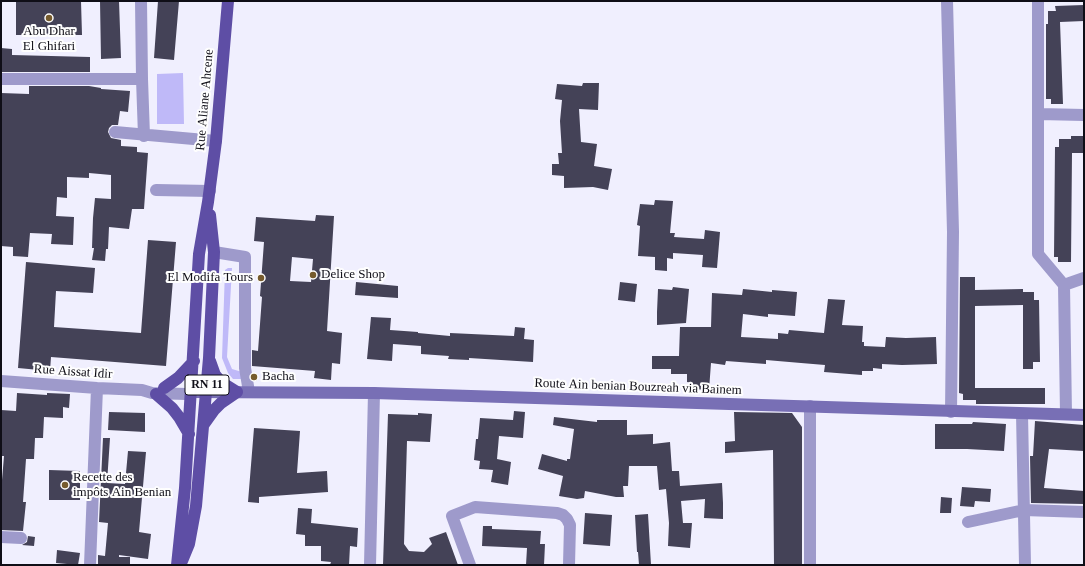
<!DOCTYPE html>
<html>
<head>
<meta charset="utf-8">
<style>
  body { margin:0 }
  #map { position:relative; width:1085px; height:566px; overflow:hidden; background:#f0effe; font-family:Georgia,serif }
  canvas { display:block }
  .frame { position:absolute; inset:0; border:2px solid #0f0e17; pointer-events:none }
</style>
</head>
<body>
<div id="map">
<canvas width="1085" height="566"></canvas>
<div class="frame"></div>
</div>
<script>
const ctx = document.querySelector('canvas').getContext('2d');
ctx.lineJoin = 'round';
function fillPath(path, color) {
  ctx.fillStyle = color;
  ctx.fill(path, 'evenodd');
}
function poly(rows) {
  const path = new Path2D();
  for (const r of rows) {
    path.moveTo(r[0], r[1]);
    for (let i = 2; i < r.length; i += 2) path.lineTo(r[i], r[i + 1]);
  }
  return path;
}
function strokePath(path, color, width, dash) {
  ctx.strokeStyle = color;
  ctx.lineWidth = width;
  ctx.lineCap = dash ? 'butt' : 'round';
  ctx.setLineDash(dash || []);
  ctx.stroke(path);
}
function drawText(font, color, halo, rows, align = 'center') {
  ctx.font = font + ' Georgia,serif';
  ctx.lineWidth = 4;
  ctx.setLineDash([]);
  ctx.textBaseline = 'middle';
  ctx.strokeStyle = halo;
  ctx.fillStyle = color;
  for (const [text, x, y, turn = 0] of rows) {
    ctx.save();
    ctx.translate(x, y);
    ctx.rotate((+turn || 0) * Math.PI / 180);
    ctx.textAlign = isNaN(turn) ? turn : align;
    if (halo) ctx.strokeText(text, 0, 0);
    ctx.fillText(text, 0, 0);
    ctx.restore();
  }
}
const green = poly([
  [183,73,184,124,157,124,157,74],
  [228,268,232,268,227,357,232,369,242,372,242,379,233,379,228,373,222,358,225,270]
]);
const building = poly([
  [16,1,81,1,82,35,16,35],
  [100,1,119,1,121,58,101,59],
  [158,1,179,1,174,60,154,58],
  [1084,5,1084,21,1060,22,1063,104,1051,104,1051,99,1046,99,1046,24,1048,24,1048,11,1056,11,1055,6],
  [1,48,12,49,12,55,90,57,90,72,1,72],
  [583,83,599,83,598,110,579,109,581,142,597,144,594,166,612,169,608,190,593,187,564,188,564,176,552,175,552,164,559,164,558,153,562,153,560,121,562,100,555,99,557,84,582,86],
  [29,86,89,86,101,88,101,89,130,91,128,112,120,111,118,125,112,125,109,128,108,132,111,138,121,140,121,146,137,147,137,152,148,153,144,209,132,209,129,229,109,227,108,249,106,249,105,261,92,260,94,248,92,248,93,218,95,198,111,199,111,175,89,173,89,178,67,177,67,198,57,197,56,216,74,217,73,245,51,244,52,234,30,233,28,257,13,256,13,247,1,246,1,93,29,94],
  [1071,136,1084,136,1084,153,1072,153,1071,262,1058,262,1058,257,1054,257,1055,147,1059,147,1059,139,1071,139],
  [655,200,673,201,670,233,675,233,674,237,704,239,705,230,720,232,717,268,702,267,703,255,673,253,673,259,667,258,667,271,655,270,655,257,638,256,640,226,637,225,640,204,654,205],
  [316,215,334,216,327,331,342,333,340,364,332,363,331,380,314,378,315,371,252,366,252,350,258,351,262,297,260,296,264,242,254,241,256,217,315,221],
  [292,257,313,259,311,282,290,281],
  [148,240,176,242,166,366,51,357,50,371,18,368,26,262,95,268,93,293,56,291,54,327,141,333],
  [960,277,975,277,975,290,1023,289,1023,292,1034,292,1034,300,1039,300,1040,362,1033,362,1033,369,1023,369,1023,305,975,306,975,388,1045,388,1045,404,976,404,976,400,963,400,963,394,959,393],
  [356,282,398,286,398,298,355,295],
  [620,282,637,284,635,302,618,300],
  [673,287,689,289,686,323,657,325,657,312,658,289,672,290],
  [743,289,772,292,772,290,797,292,795,316,768,314,768,317,743,314,741,337,778,339,778,333,788,334,789,330,824,333,828,299,845,300,842,325,863,326,862,342,864,342,864,346,885,347,886,337,906,338,936,337,937,364,902,365,882,364,882,369,873,368,873,371,862,371,862,375,824,372,825,365,801,363,766,360,766,364,726,361,725,365,711,363,709,390,693,389,693,383,687,382,687,374,671,374,671,369,652,369,652,356,679,356,680,327,711,327,712,293,742,295],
  [371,317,391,318,390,330,418,332,418,333,450,336,450,333,514,336,515,327,525,328,524,339,534,340,533,362,469,358,469,360,448,359,449,356,421,354,421,346,393,344,392,361,367,359],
  [17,393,47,395,47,393,70,394,69,408,63,407,63,418,44,417,43,438,35,438,34,459,26,459,23,502,26,502,23,531,1,530,1,492,4,456,1,456,1,410,16,411],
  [514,411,525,412,523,438,499,436,497,459,511,462,508,485,491,482,493,470,479,469,480,461,474,460,476,439,478,439,480,418,513,420],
  [109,412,145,413,145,432,108,430],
  [734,412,792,413,802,427,802,565,774,565,773,450,725,453,725,442,735,441],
  [418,413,432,414,430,442,407,441,404,544,409,551,424,552,432,544,429,538,446,532,458,565,383,565,388,414,418,415],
  [554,417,597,422,597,420,627,420,627,435,653,434,653,444,670,442,672,471,679,471,680,486,722,483,723,503,723,519,704,518,705,499,681,501,683,523,692,523,690,548,668,546,669,523,666,489,659,490,657,466,629,466,628,486,623,486,624,497,616,497,585,491,584,498,577,499,559,496,563,476,538,469,542,454,567,461,567,459,570,459,574,429,553,425],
  [1035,421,1084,425,1084,451,1049,449,1044,488,1084,491,1084,504,1031,503,1030,456,1033,456],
  [973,422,1006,424,1004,451,967,449,935,449,935,424,972,424],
  [254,428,300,431,297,473,327,471,328,492,259,497,259,503,248,502],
  [103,438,110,438,107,483,125,484,128,451,146,452,139,532,151,534,148,559,119,555,119,557,130,557,130,565,98,565,98,555,105,556,108,523,99,522],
  [49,470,80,471,80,500,49,500],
  [962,487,991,489,990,502,975,501,974,507,960,506],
  [941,497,952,498,951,513,940,513],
  [298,508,312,509,311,523,358,528,357,547,350,546,349,565,330,565,331,562,321,561,321,546,305,546,305,535,296,534],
  [585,513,612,515,610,546,583,544],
  [648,514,651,565,639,565,638,552,637,552,635,515],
  [483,526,492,526,492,529,541,531,540,544,545,544,544,565,526,565,527,548,482,546],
  [28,536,35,537,34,546,22,545,27,542],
  [57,550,80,553,78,565,56,563]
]);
const street = poly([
  [141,1,142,79],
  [947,1,953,232,951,412],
  [1038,1,1038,254,1064,285,1066,414],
  [1,79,142,79,144,136],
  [1039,114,1084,115],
  [115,132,216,141],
  [156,190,210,191],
  [214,252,245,257,245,368,249,392],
  [1064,285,1084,278],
  [1,381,97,388,142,390,152,393,186,394,192,392],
  [1022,414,1025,565],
  [968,522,1024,510,1084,512],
  [1,537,21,538],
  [90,565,97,388],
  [370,565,374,393],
  [470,565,452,516,475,507,557,513,563,515,567,519,570,525,569,565],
  [810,565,810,406]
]);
const secondary = poly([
  [192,392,374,393,1084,415]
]);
const primary = poly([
  [210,361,215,375,221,382,237,392],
  [164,388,178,378,194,361],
  [156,394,172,408,179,417,189,434],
  [204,424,214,410,221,403,237,392],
  [182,561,189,544,196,506,209,358,214,252,210,215],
  [177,565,185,488,199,254,208,202,216,141,228,1]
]);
const markers = [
  [49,18,4,"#765b2d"],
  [313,275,4,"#765b2d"],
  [261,278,4,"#765b2d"],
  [254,377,4,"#765b2d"],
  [65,485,4,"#765b2d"]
];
const shields = [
  [207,385,44]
];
const shieldNames = [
  ["RN 11",207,385]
];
const poiNames = [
  ["Abu Dhar",49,32,"center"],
  ["El Ghifari",49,47,"center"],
  ["Delice Shop",321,275],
  ["El Modifa Tours",253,278,"right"],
  ["Bacha",262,377],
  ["Recette des",73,478],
  ["impôts Ain Benian",73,493]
];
const streetNames = [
  ["Rue Aliane Ahcene",205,100,-85],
  ["Rue Aissat Idir",73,372,4],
  ["Route Ain benian Bouzreah via Bainem",638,387,2]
];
fillPath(green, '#bfb9f8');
fillPath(building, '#444257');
strokePath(street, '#9e9acb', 12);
strokePath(secondary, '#786fb5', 12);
strokePath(primary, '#5e4ea5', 12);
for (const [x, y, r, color] of markers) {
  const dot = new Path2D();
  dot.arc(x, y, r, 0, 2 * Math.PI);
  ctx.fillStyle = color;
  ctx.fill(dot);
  strokePath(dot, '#fefefe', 1.5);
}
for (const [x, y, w] of shields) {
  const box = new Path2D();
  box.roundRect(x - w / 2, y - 10, w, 20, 3);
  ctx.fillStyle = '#fefefe';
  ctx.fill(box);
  strokePath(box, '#0f0e17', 1);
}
drawText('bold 12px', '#0f0e17', null, shieldNames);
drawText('13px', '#0f0e17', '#fefefe', poiNames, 'left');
drawText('13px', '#0f0e17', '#fefefe', streetNames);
</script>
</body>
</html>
